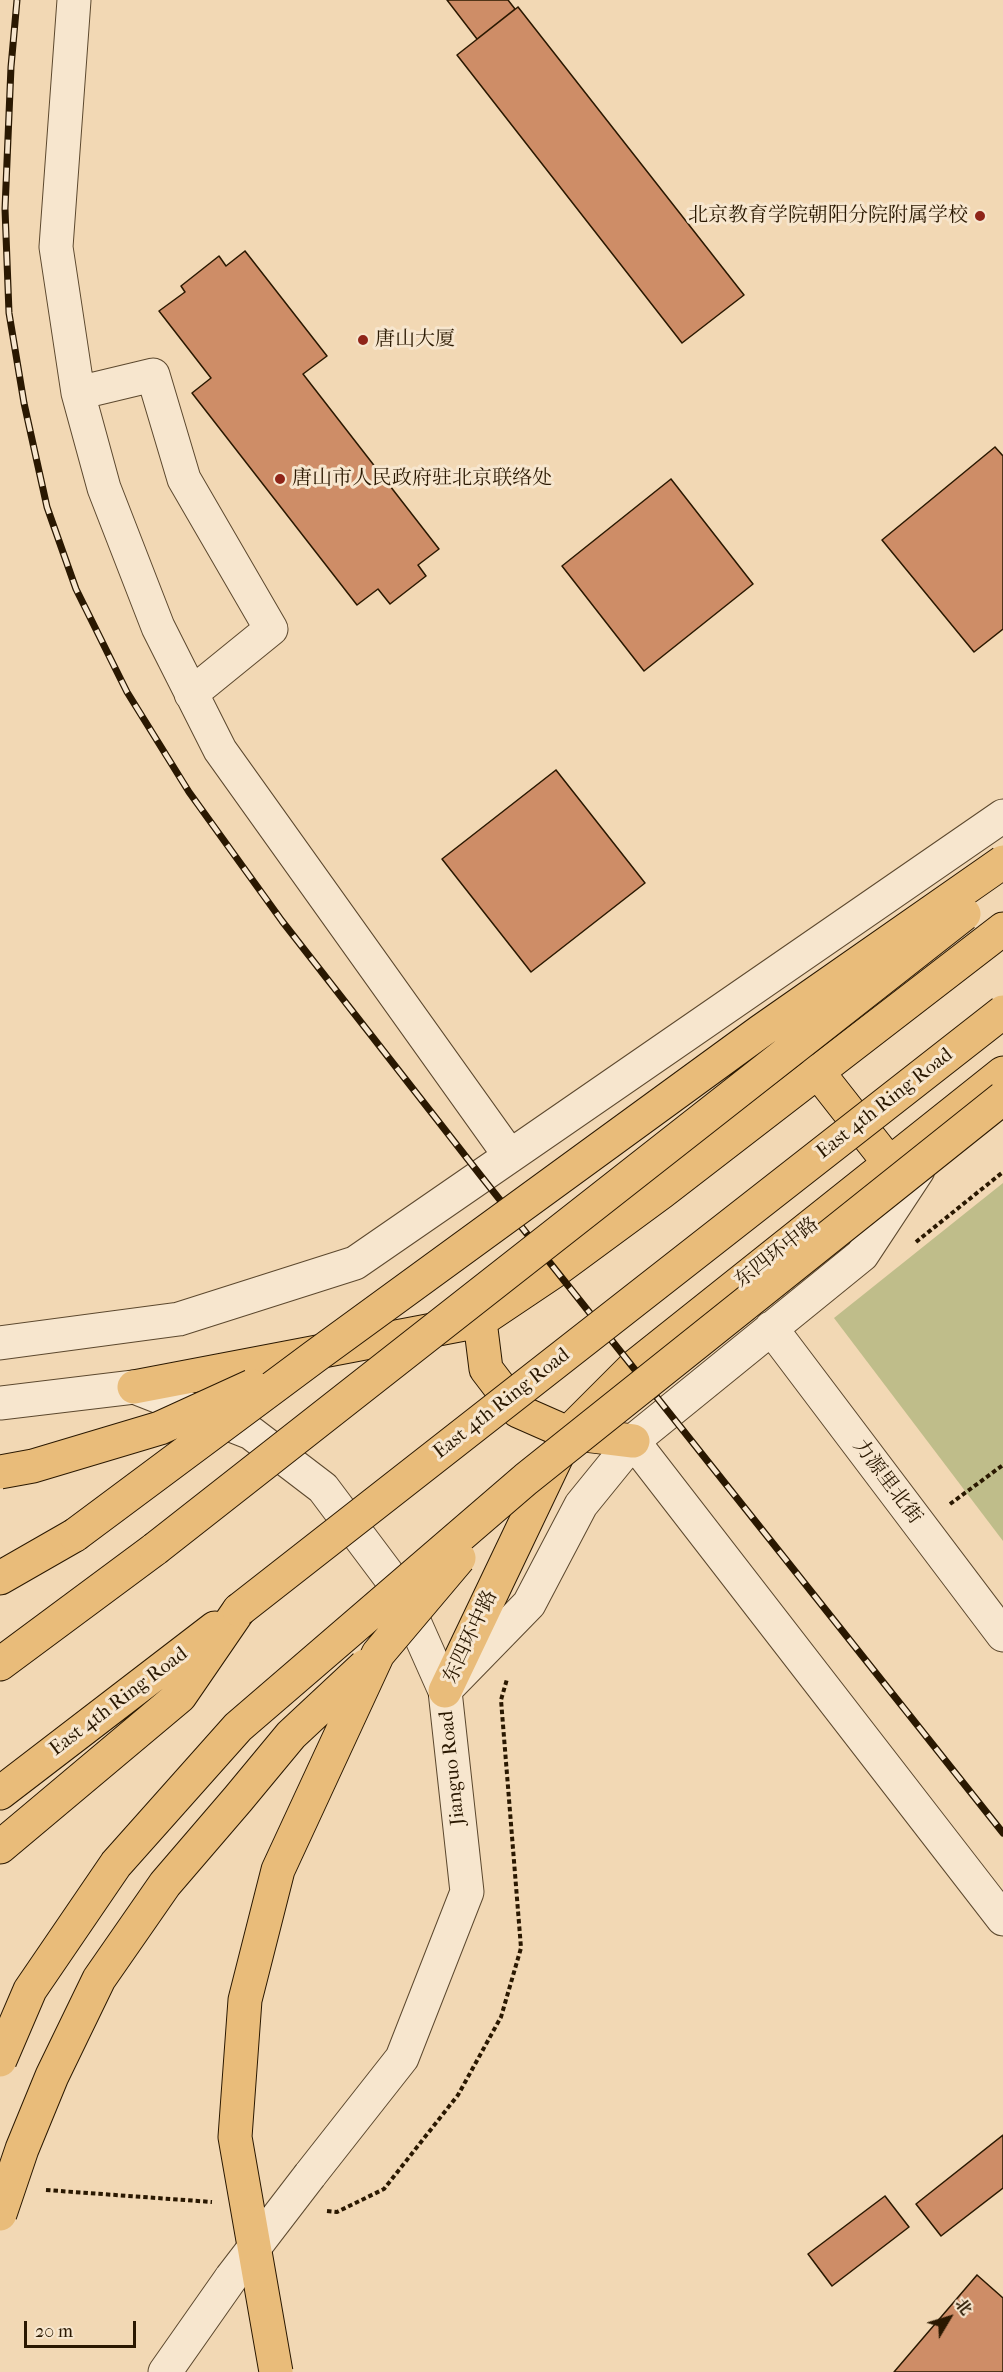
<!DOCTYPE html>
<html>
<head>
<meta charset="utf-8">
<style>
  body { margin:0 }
  #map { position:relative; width:1003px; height:2372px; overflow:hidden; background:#f2d8b4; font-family:"IM FELL French Canon","Noto Serif SC",serif }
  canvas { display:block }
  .north { position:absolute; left:919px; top:2288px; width:60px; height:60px; -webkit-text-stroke:4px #f7e6ce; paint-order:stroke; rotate:52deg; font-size:16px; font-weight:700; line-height:24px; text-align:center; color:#2a1801 }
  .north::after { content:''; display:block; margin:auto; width:21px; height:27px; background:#2a1801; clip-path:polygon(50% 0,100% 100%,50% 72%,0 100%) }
  .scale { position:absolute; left:24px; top:2321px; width:112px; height:27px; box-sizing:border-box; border:3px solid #2a1801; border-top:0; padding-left:8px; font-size:18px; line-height:21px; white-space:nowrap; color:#2a1801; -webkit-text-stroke:4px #f7e6ce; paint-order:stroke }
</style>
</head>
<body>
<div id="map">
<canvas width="1003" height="2372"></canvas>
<div class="north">北</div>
<div class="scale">20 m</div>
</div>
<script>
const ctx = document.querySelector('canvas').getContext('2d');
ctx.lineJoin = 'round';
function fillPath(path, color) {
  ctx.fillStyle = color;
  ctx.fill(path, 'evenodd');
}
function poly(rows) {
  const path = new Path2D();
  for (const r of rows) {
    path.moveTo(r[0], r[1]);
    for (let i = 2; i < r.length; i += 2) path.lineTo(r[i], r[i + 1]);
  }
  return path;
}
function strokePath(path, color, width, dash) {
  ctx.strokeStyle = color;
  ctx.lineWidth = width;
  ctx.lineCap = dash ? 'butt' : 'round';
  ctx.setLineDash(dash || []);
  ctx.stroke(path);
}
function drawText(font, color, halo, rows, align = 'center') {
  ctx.font = font + ' "IM FELL French Canon","Noto Serif SC",serif';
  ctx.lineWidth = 6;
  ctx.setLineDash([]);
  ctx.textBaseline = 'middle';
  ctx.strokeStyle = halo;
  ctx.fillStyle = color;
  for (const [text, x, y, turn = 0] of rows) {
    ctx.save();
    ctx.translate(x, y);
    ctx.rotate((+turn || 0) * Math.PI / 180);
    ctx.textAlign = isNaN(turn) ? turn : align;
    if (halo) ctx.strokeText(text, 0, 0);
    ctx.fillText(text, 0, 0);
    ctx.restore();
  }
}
const green = poly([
  [1003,1183,1003,1541,834,1318]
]);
const building = poly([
  [447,0,508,0,515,9,477,39,447,0],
  [518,7,744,295,682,343,457,55,518,7],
  [245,251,327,356,303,374,439,549,418,565,426,576,390,604,378,589,357,605,192,393,211,378,159,311,185,292,181,286,219,256,226,266,245,251],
  [995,447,1003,456,1003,629,974,652,882,540,995,447],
  [671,479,753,584,644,671,562,566,671,479],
  [556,770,645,883,531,972,442,859,556,770],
  [1003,2135,1003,2188,941,2236,916,2204,1003,2135],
  [885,2196,909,2227,832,2286,808,2254,885,2196],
  [977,2275,1003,2298,1003,2372,894,2372,977,2275]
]);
const path = poly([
  [916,1242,1003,1172],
  [950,1504,1003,1465],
  [46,2190,212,2202],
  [327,2211,337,2212,384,2189,458,2095,501,2017,521,1948,501,1700,507,1679]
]);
const minor = poly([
  [74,0,56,247,78,393,104,488,158,627,220,750,510,1156],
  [78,393,153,375,184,479,271,629,191,694],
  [771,1328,1003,1635],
  [0,1343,179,1319,355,1263,1003,816],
  [0,1403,134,1387,251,1433,323,1488,401,1592,445,1691,467,1892,402,2058,310,2175],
  [633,1441,1003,1919],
  [450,1685,529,1604,581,1505,633,1441,862,1255,918,1170],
  [165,2372,231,2278]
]);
const major = poly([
  [817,1071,890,1164],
  [480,1321,486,1369,518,1411,568,1433,633,1441],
  [134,1387,480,1321,556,1270,662,1192,1003,929],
  [445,1691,568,1433,634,1367,1003,1073]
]);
const highway = poly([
  [0,1578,75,1535],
  [0,1664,155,1549],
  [0,1793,215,1628],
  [0,1847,180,1696,239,1610]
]);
const rail = poly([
  [17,0,11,67,5,209,9,313,24,403,47,507,76,589,127,692,189,792,282,921,481,1176,1003,1833]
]);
const minorBridge = poly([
  [231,2278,310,2175]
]);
const highwayBridge = poly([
  [0,1472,33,1466,160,1428,252,1386],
  [75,1535,314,1357,761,1031,1003,862],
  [155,1549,964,914],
  [239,1610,1003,1012],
  [0,2060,30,1990,116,1864,238,1727,526,1479,1003,1098],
  [0,2214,22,2149,52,2076,99,1979,165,1884,238,1799,291,1735,365,1666],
  [276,2372,235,2137,245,2000,278,1870,378,1654,459,1558]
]);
const markers = [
  [980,216,6,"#8f2418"],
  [363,340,6,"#8f2418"],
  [280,479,6,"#8f2418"]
];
const poiNames = [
  ["北京教育学院朝阳分院附属学校",968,216,"right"],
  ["唐山大厦",375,340],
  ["唐山市人民政府驻北京联络处",292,479]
];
const streetNames = [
  ["East 4th Ring Road",885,1104,-38],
  ["东四环中路",777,1253,-38],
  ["East 4th Ring Road",502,1404,-38],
  ["力源里北街",887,1482,53],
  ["东四环中路",471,1637,-65],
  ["East 4th Ring Road",119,1702,-37],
  ["Jianguo Road",453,1768,-96]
];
fillPath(green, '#bfbd8a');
fillPath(building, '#ce8d67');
strokePath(building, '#2a1801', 1.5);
strokePath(minor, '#5c482e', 35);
strokePath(major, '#2a1801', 35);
strokePath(highway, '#2a1801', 35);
strokePath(path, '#2a1801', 4, [4.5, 3]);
strokePath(minor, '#f7e6ce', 33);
strokePath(major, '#e9bc7a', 33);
strokePath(highway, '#e9bc7a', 33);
strokePath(rail, '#2a1801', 7);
strokePath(rail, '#f7e6ce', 4.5, [14]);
strokePath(minorBridge, '#5c482e', 35, []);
strokePath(highwayBridge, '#2a1801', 35, []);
strokePath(minorBridge, '#f7e6ce', 33);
strokePath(highwayBridge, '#e9bc7a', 33);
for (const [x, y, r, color] of markers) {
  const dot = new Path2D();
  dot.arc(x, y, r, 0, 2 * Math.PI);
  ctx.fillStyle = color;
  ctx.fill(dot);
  strokePath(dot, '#f7e6ce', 2);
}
drawText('20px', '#2a1801', '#f7e6ce', poiNames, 'left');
drawText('20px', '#2a1801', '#f7e6ce', streetNames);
</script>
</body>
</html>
